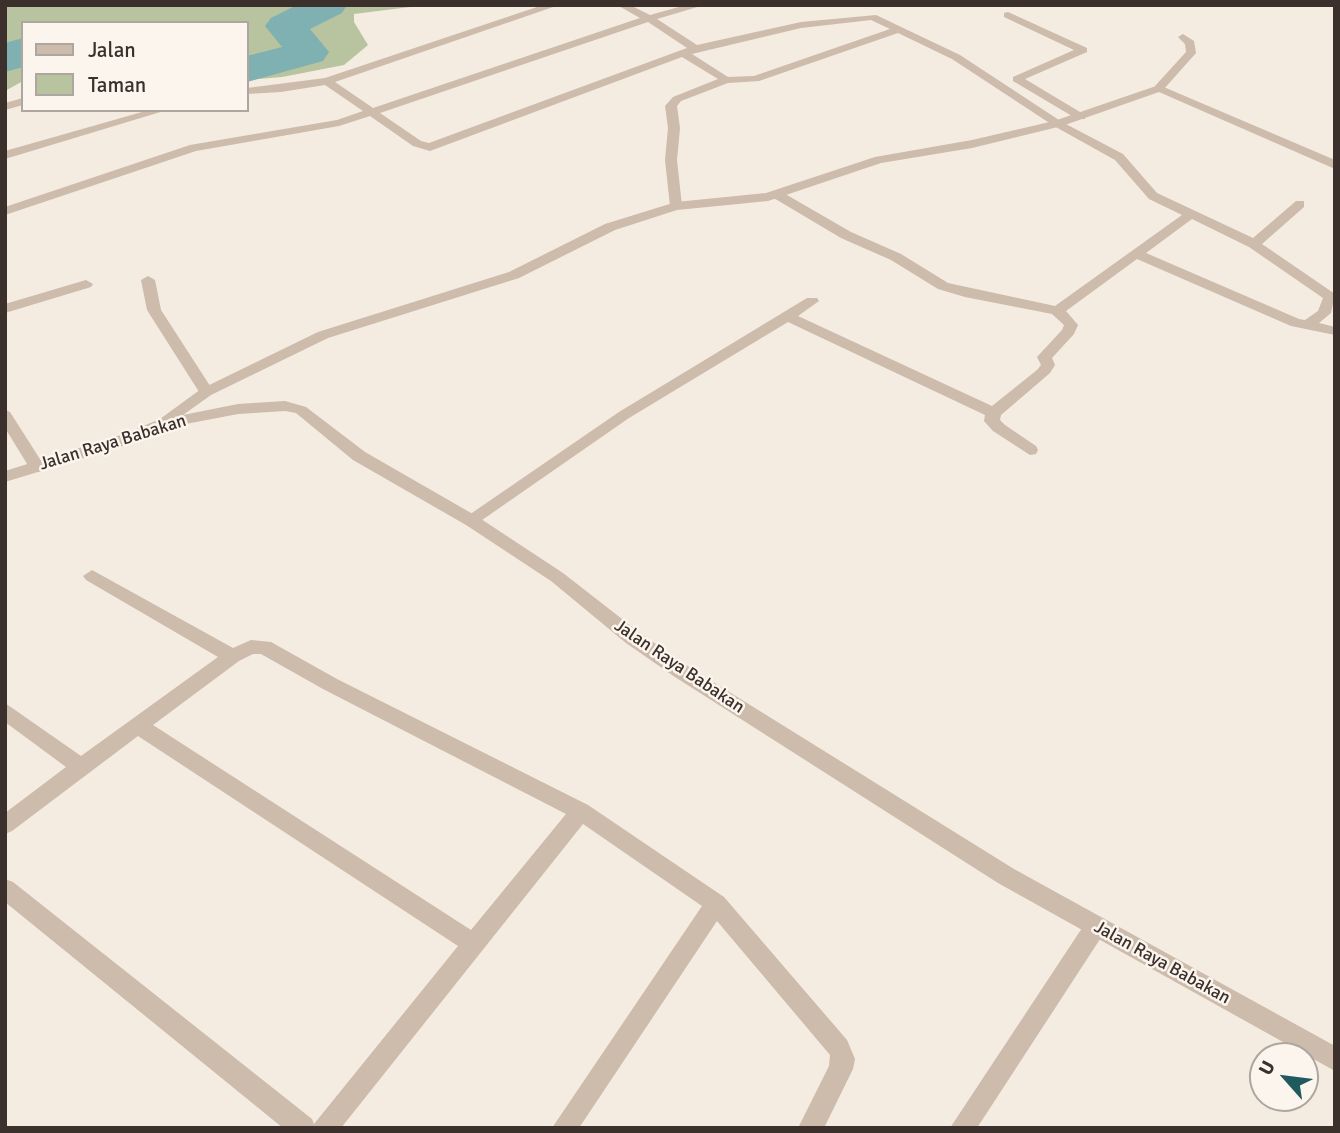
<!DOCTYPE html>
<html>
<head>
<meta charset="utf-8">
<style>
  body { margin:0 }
  #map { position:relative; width:1340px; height:1133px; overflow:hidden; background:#f4ebe1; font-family:Signika,sans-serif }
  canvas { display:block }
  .frame { position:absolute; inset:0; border:7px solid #3b302b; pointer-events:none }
  .legend { position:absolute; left:21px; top:21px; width:228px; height:91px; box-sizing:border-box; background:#fbf5ee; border:2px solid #aea6a0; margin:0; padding:9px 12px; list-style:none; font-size:21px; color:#3b302b }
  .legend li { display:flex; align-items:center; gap:14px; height:35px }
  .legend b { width:35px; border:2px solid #aea6a0 }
  .north { position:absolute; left:1249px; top:1042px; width:70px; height:70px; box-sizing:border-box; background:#fbf5ee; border:2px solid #aea6a0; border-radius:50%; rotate:298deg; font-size:19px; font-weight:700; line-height:28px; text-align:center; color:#3b302b }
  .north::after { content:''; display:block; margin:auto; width:24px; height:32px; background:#1f5a5e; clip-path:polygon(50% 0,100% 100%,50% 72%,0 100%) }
</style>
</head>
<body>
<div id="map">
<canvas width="1340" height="1133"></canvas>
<div class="frame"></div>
<ul class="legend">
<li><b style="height:9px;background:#cdbbac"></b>Jalan</li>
<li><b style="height:19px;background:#b8c4a0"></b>Taman</li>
</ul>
<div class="north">U</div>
</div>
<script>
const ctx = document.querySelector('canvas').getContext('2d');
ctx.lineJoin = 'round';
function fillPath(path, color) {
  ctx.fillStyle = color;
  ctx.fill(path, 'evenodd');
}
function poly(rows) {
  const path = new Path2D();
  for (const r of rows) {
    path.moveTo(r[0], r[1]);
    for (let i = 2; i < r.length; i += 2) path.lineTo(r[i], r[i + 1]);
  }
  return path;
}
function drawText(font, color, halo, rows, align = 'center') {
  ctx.font = font + ' Signika,sans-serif';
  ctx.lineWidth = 5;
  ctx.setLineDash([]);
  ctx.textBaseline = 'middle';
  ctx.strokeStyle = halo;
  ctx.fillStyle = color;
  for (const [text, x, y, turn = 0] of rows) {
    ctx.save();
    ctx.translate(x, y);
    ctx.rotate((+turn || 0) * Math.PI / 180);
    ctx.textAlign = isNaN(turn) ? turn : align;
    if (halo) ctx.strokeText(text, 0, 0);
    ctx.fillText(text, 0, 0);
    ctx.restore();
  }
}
const green = poly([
  [5,5,426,5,354,14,354,22,368,45,344,65,282,77,247,80,247,23,23,23,23,81,5,91]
]);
const river = poly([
  [297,5,347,5,342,13,310,29,329,52,323,61,247,82,247,56,282,47,265,26,271,18,297,5],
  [23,38,23,67,5,72,5,43,23,38]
]);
const minor = poly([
  [543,5,559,5,335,82,373,108,640,18,617,5,630,5,650,15,686,5,704,5,657,19,697,45,801,22,876,15,960,55,1062,122,1123,154,1157,193,1253,238,1296,201,1304,201,1304,207,1262,244,1335,294,1331,313,1319,323,1335,327,1335,335,1291,326,1137,259,1066,311,1078,325,1074,334,1052,358,1055,365,1050,373,1001,415,1000,420,1005,425,1036,446,1038,450,1036,454,1030,455,993,431,984,421,985,415,788,322,629,418,472,527,464,521,466,517,619,412,807,298,817,298,819,301,798,316,992,406,1037,370,1041,365,1037,357,1062,330,1064,325,1052,314,965,297,938,289,891,260,841,238,772,197,772,191,780,191,851,232,901,254,948,283,1055,306,1182,215,1149,199,1115,160,1054,126,952,59,898,33,759,81,728,83,681,101,677,106,680,128,677,160,682,206,676,210,670,206,665,160,668,128,665,106,673,97,718,79,682,57,430,151,413,146,370,116,339,126,196,151,5,215,5,207,190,145,337,120,363,111,325,85,281,92,247,94,247,88,325,78,543,5],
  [871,20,890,29,754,76,728,77,692,54,801,28,871,20],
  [648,22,687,48,429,143,421,141,380,113,648,22],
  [1192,219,1249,247,1323,298,1318,311,1305,320,1299,319,1146,253,1192,219],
  [1008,12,1087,48,1087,52,1025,79,1085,115,1085,119,1077,119,1013,81,1013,77,1074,50,1004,17,1004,13,1008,12],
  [1183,34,1194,41,1196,53,1163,90,1155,90,1155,86,1186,52,1185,44,1178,37,1183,34],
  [23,98,23,105,5,110,5,103,23,98],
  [149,110,167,110,5,159,5,151,149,110],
  [148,276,155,280,161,310,214,392,211,395,201,395,147,310,141,280,148,276],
  [86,280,93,284,91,287,5,313,5,304,86,280],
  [5,410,10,412,45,467,43,471,37,472,29,467,5,428,5,410],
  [92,570,233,648,251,640,271,642,337,679,588,805,724,897,847,1040,855,1059,853,1069,824,1128,798,1128,829,1066,830,1055,717,921,579,1128,552,1128,702,906,583,824,341,1128,283,1128,5,902,5,879,13,882,312,1119,314,1124,458,946,138,736,12,831,5,834,5,813,66,767,5,722,5,703,81,756,218,657,86,580,83,576,92,570],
  [253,654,261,654,323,689,566,814,471,930,153,725,239,661,253,654],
  [1096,916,1104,919,1107,926,1104,933,977,1128,950,1128,1088,919,1096,916]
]);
const tertiary = poly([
  [1159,85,1335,160,1335,169,1159,92,1062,126,972,148,881,163,768,201,677,210,615,230,519,278,328,338,211,395,183,415,238,404,285,401,306,407,365,452,478,517,563,573,640,633,689,667,1014,869,1335,1046,1335,1071,998,883,675,677,626,643,551,581,466,525,353,460,296,413,285,411,238,414,165,428,136,442,5,482,5,471,124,434,160,419,201,389,318,332,509,272,605,224,676,202,766,193,875,157,972,140,1054,121,1159,85]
]);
const streetNames = [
  ["Jalan Raya Babakan",113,443,-17],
  ["Jalan Raya Babakan",679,667,34],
  ["Jalan Raya Babakan",1162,963,29]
];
fillPath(green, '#b8c4a0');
fillPath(river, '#7fb0b2');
fillPath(minor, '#cdbbac');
fillPath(tertiary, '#cdbbac');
drawText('18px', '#3b302b', '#fbf5ee', streetNames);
</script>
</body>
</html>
